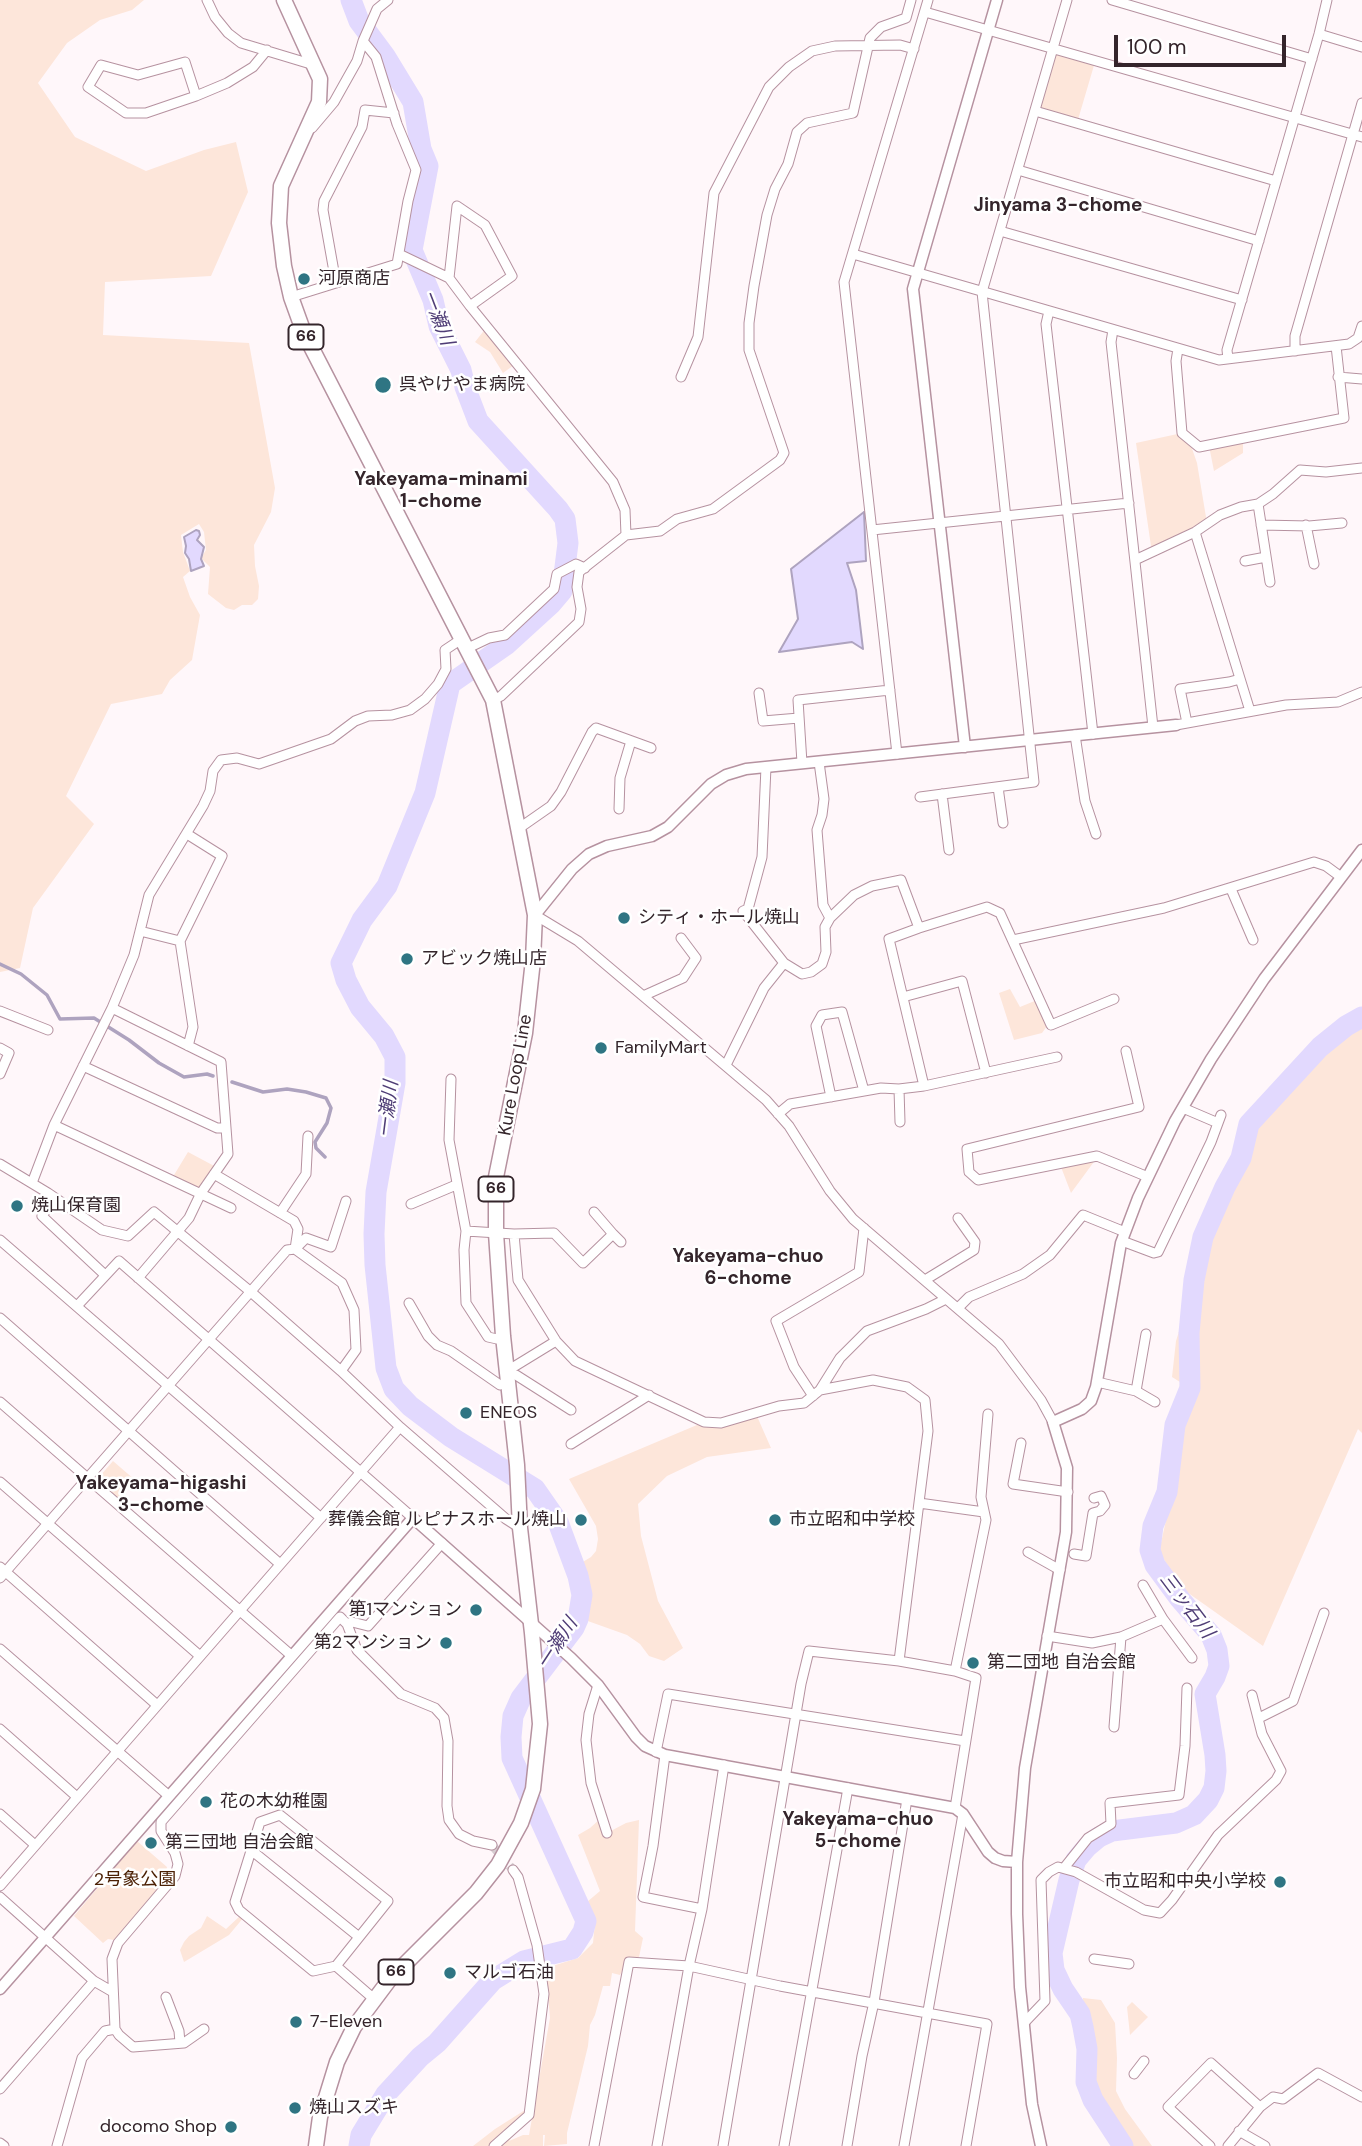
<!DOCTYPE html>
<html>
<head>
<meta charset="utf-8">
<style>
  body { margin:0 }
  #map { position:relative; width:1362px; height:2146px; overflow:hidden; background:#fff7fa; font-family:"DM Sans",sans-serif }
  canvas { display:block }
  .scale { position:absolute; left:1114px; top:35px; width:172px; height:32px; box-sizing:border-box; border:4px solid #34252b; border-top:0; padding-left:9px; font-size:21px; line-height:24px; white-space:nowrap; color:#34252b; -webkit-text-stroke:5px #fff; paint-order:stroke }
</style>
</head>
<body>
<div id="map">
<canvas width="1362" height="2146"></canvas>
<div class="scale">100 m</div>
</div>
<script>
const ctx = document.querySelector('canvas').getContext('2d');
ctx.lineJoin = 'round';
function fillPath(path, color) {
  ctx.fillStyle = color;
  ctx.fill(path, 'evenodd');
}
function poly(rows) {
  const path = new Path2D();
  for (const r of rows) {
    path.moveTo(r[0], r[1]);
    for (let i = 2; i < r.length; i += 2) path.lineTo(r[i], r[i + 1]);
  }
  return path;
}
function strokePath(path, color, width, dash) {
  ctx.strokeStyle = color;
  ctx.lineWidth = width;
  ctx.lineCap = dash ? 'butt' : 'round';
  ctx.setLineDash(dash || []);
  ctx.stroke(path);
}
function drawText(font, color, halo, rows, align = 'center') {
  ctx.font = font + ' "DM Sans","Noto Sans JP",sans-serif';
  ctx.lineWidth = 5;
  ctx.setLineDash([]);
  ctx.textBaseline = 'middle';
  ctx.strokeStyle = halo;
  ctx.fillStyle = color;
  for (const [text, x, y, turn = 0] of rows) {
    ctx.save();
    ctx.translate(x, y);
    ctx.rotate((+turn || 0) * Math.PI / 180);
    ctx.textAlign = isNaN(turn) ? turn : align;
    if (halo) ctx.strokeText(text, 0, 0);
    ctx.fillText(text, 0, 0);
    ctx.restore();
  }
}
const green = poly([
  [0,0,144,0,132,10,100,20,67,43,38,83,75,137,146,171,204,150,236,142,248,192,211,276,105,282,103,335,249,343,275,488,271,512,254,545,255,566,259,586,258,599,252,605,242,605,234,610,226,608,208,594,210,567,201,558,206,550,204,532,199,524,181,535,183,552,190,571,183,577,190,597,200,615,192,660,170,680,162,694,111,704,66,796,94,824,33,908,20,968,0,972],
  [1053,48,1095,62,1077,123,1035,111],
  [486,328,514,365,503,373,490,352,475,342],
  [1182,433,1188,437,1197,463,1207,523,1152,553,1136,443],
  [1243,438,1243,453,1214,471,1209,446],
  [1010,989,1020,1007,1037,1000,1047,1026,1042,1033,1014,1040,999,993],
  [1362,1022,1362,1433,1358,1429,1263,1646,1184,1590,1159,1552,1174,1484,1177,1442,1180,1382,1172,1377,1176,1341,1215,1216,1257,1119,1321,1050],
  [188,1152,218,1168,201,1193,171,1180],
  [1096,1159,1071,1193,1061,1167],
  [756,1414,771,1448,707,1457,667,1476,638,1504,641,1536,658,1601,683,1648,664,1661,649,1656,640,1644,627,1635,585,1620,589,1595,581,1563,591,1557,596,1551,598,1539,596,1526,569,1479,704,1422],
  [113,1461,135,1480,116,1502,94,1483],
  [600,1819,607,1833,626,1823,639,1820,635,1931,643,1938,639,1957,627,1962,620,1975,612,1973,610,1986,603,1986,595,2015,590,2025,588,2046,567,2133,567,2144,544,2146,545,2135,543,2135,543,2146,473,2146,495,2129,525,2110,517,2130,509,2141,523,2135,529,2135,550,2018,546,1968,578,1958,593,1943,595,1923,587,1902,600,1891,578,1835,590,1828],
  [137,1841,167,1867,164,1884,114,1940,108,1939,103,1943,74,1916],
  [241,1915,244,1917,229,1935,184,1962,180,1950,184,1942,189,1936,201,1928,207,1916,226,1929],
  [1083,1998,1101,2000,1115,2023,1117,2058,1116,2091,1125,2109,1152,2146,1129,2146,1118,2132,1098,2100,1089,2078,1093,2045,1084,2018],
  [1132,2002,1148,2017,1130,2035,1127,2007]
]);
const water = poly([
  [864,512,866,561,847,563,856,590,863,649,852,642,779,652,798,619,791,569,864,512],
  [196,530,199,531,200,535,197,540,204,547,201,559,204,566,191,571,189,559,185,553,186,546,184,537,196,530]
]);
const stream = poly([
  [0,964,21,974,47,995,60,1019,94,1018,129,1040,159,1063,184,1077,207,1074,213,1076],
  [232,1082,263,1092,287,1089,306,1092,326,1098,331,1108,327,1123,315,1142,316,1148,325,1157]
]);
const river = poly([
  [351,0,359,21,385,56,413,102,421,149,428,166,412,250,433,300,439,326,461,370,465,387,478,421,558,509,565,519,568,543,562,591,551,604,506,645,450,684,425,793,387,886,362,920,341,963,346,980,360,1007,384,1036,395,1057,395,1083,376,1192,374,1234,375,1265,386,1368,394,1389,410,1406,451,1437,535,1489,558,1522,578,1576,582,1595,578,1619,574,1628,521,1698,513,1716,511,1737,512,1758,586,1921,583,1932,572,1949,524,1961,493,1980,437,2043,420,2057,386,2094,361,2135,359,2146],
  [1123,2146,1093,2100,1086,2082,1087,2049,1083,2027,1080,2014,1063,1989,1054,1970,1052,1953,1069,1880,1076,1860,1087,1847,1099,1837,1112,1831,1176,1823,1194,1815,1208,1800,1214,1788,1216,1771,1215,1755,1205,1694,1215,1677,1219,1666,1217,1650,1211,1635,1180,1599,1155,1565,1150,1550,1153,1526,1167,1492,1175,1425,1190,1388,1189,1333,1194,1280,1203,1237,1225,1187,1241,1158,1249,1124,1320,1047,1346,1026,1362,1017]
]);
const minorTunnel = poly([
  [492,1845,513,1870]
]);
const minor = poly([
  [207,0,215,17,228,33,241,43,314,65],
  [1112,0,1312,59],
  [925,12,1362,137],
  [1319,34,1362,47],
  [196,96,185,62,138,75,101,65,88,87,126,113,146,113,196,96,227,83,253,67,267,50],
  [1035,111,1276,181],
  [312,128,334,102,357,61,363,41,377,9,388,0],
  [1018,170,1259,241],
  [457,206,485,225,512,276,470,306,449,278,457,206],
  [1000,231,1242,300],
  [399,254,449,278],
  [853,254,1219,360,1349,344,1358,338,1362,326],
  [336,283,323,210,324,201,362,127,365,110,394,113],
  [291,297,397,264,408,201,416,170,397,124,376,57,363,41],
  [470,306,613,482,625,510,626,535],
  [1049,311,1046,324,1093,734],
  [1113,330,1111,342,1153,727],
  [1178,349,1176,361,1182,433,1199,447,1344,418,1336,346],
  [1295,351,1295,336,1362,103],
  [1228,359,1227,350,1319,34,1327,0],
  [681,377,698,337,714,193,769,87,789,67,812,51,835,46,900,45,914,49],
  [1338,377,1362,379],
  [1258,504,1270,582],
  [1261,525,1309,526,1342,523],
  [1306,525,1314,564],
  [872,530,1129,503],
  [1195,532,1250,711],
  [1135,560,1195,532,1220,515,1241,507,1258,504,1273,494,1300,470,1326,472,1362,468],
  [1245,561,1266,557],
  [468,648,489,638,505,635,554,589,557,574,576,564,585,568],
  [759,693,763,721,799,718],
  [493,700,501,696,579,622,581,609,577,587,579,572,626,535,660,531,677,519,713,509,780,460,784,453,749,350,749,323,754,286,767,215,775,189,788,164,797,132,807,123,853,113,870,38,881,27,906,18,911,0],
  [1187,723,1180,689,1229,682,1240,679],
  [1176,725,1286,705,1338,702,1362,692],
  [1075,735,1085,801,1096,834],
  [897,754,844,282,928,0],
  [819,762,824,799,822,815,817,830,823,905,830,918],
  [802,763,798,700,890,690],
  [766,767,762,857,748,909,743,911,784,963],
  [998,787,1003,823],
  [942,794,949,850],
  [920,797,1034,782,982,292,1067,0],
  [619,809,620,778,631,741],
  [518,829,551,806,561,792,592,732,596,728,651,748],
  [187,834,222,856,180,941,193,1027,188,1046],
  [1231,889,1253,940],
  [535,915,578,941,766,1100,789,1126,830,1191,853,1219,999,1344,1041,1400,1053,1422],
  [140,931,180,941],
  [1013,940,1164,908,1314,862,1326,866,1341,877],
  [643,996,683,978,696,958,681,938],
  [903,997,962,981,986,1073],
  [112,1008,221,1062,228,1154,201,1193,189,1218,138,1278],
  [0,1011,48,1030],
  [0,1048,9,1053,0,1074],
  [1126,1051,1139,1107,967,1149,969,1172,978,1180,1097,1156,1148,1177],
  [726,1065,764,988,784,963,802,974,811,972,822,964,826,952,825,927,830,918,854,895,872,886,901,880,919,928],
  [83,1066,217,1128,226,1128],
  [451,1079,449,1140,466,1231,464,1250,466,1303,488,1337,497,1339,503,1336],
  [924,1086,889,939,919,928,987,907,1000,913,1051,1025,1114,999],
  [899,1089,900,1122],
  [831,1097,816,1026,822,1015,842,1012,864,1091],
  [1183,1108,1218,1123],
  [778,1114,790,1104,881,1088,899,1089,924,1086,1057,1057],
  [54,1125,231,1208],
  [0,1164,48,1193,102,1230,128,1236,154,1212,251,1292,341,1371,400,1427,506,1519,520,1528],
  [214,1174,294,1221,298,1229,295,1249],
  [32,1183,54,1125,112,1008,134,955,149,895,203,806,210,791,213,771,221,760,237,758,259,764,331,739,355,721,368,716,392,715,410,710,425,699,438,684,446,669,445,650,463,638],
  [54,1198,42,1216,105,1275],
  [411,1204,456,1185],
  [280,1213,306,1174,308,1136],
  [466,1231,514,1234,554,1233,583,1263,613,1234,594,1212],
  [514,1234,518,1280,556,1341,575,1361,704,1422,721,1423,779,1406,804,1403,820,1390,840,1358,867,1331,926,1309,946,1299],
  [613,1234,621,1242],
  [0,1240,321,1518],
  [1122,1241,1154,1253,1158,1252,1211,1142,1221,1115],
  [295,1249,306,1238,331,1247,346,1201],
  [925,1280,974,1250,975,1242,958,1218],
  [409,1303,428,1336,437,1345,451,1351,500,1385],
  [77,1306,119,1261,413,1518],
  [958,1308,969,1297,1023,1274,1050,1255,1083,1215,1125,1232],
  [0,1318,280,1564],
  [507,1371,556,1341],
  [516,1375,571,1410],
  [1097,1382,1136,1391,1155,1402],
  [820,1390,873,1380,907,1387,925,1400,928,1431,899,1661],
  [1136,1391,1146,1334],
  [813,1396,794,1367,776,1321,859,1272,864,1228],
  [0,1402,292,1656],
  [1021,1443,1013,1484,1068,1492],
  [571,1444,649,1395],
  [0,1482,200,1656],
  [919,1503,984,1512],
  [1028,1552,1060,1570],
  [1074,1554,1086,1556,1093,1513,1100,1511,1105,1505,1101,1496,1094,1498],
  [0,1567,157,1705],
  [0,1578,287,1250,295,1249,342,1283,354,1310,356,1350,341,1371],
  [1143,1585,1163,1619],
  [347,1624,352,1622,368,1626,442,1543],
  [1047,1636,1092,1643,1121,1637,1163,1619,1192,1658],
  [0,1649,169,1796],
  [955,1671,986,1520,981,1497,988,1414],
  [598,1685,589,1714,586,1740,591,1783,607,1833],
  [1259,1718,1293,1701,1324,1613],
  [1114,1727,1121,1637],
  [0,1729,77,1797],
  [656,1752,668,1694,965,1741],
  [665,1755,653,1846,643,1897,702,1909],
  [0,1814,35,1845],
  [251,1850,359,1937],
  [1064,1868,1088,1838,1111,1824,1110,1803,1179,1795,1185,1746,1187,1688],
  [0,1886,400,1427],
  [0,1897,94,1981,113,1992],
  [1094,1959,1129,1964],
  [336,1966,388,1901,280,1815,260,1822,235,1902,239,1910,313,1971,336,1966,374,1999],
  [166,1997,179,2031,180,2043],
  [1024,2023,1045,2001,1041,1880,1049,1872,1058,1867,1076,1872,1144,1910,1160,1913,1172,1900,1218,1835,1276,1780,1281,1771,1262,1734,1252,1695],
  [204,2029,184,2043,133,2047,119,2035,115,2029,112,1959,118,1943,175,1876,178,1864,175,1853,161,1831,161,1822,340,1617,347,1624,357,1650,401,1694,435,1708,444,1718,448,1741,447,1806,449,1820,459,1834,473,1841,492,1845],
  [1134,2074,1144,2061],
  [0,2089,94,1981],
  [1239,2131,1265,2146],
  [0,2143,4,2146],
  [57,2146,82,2058,105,2031,115,2029],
  [494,2146,529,2115,544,1994,537,1945,518,1877,513,1870],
  [594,2146,629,1962,689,1966,780,1986,987,2024,966,2146],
  [657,2146,689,1966,702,1909,724,1765],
  [723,2146,801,1684,809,1651,899,1661,955,1671,976,1678,955,1808],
  [784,2146,848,1788],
  [847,2146,862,2056,874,2002,907,1799],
  [904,2146,963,1814],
  [1210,2146,1168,2107,1211,2063,1260,2107],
  [1228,2146,1260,2107,1273,2097,1283,2099,1318,2073,1362,2097]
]);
const tertiary = poly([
  [965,747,913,289,997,0],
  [535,915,572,869,589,854,607,846,652,836,668,827,711,784,726,775,746,769,1176,725],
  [0,1989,413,1518,571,1658,598,1685,636,1737,645,1746,665,1755,955,1808,963,1814,988,1852,995,1858,1003,1861,1017,1862],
  [1041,2146,1032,2104,1020,1987,1017,1914,1017,1862,1025,1768,1066,1532,1067,1468,1053,1422,1082,1409,1091,1401,1096,1387,1121,1243,1138,1198,1175,1121,1211,1059,1264,979,1362,850]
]);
const primary = poly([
  [284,0,320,79,319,102,281,186,279,223,284,266,291,297,304,333,493,700,535,915,533,960,525,1033,496,1177,496,1233,503,1336,517,1465,520,1528,532,1633,540,1724,533,1789,521,1823,498,1865,476,1893,390,1979,354,2027,337,2062,320,2117,316,2146]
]);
const markers = [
  [304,279,7,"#2f7583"],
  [383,385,9,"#2f7583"],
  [624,918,7,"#2f7583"],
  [407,959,7,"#2f7583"],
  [601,1048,7,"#2f7583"],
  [17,1206,7,"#2f7583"],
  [466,1413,7,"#2f7583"],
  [581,1520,7,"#2f7583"],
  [775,1520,7,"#2f7583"],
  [476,1610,7,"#2f7583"],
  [446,1643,7,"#2f7583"],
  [973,1663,7,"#2f7583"],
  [206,1802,7,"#2f7583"],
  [151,1843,7,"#2f7583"],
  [1280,1882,7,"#2f7583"],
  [450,1973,7,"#2f7583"],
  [296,2022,7,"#2f7583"],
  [295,2108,7,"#2f7583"],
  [231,2127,7,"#2f7583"]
];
const shields = [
  [306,337,35],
  [496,1189,35],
  [396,1972,35]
];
const shieldNames = [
  ["66",306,337],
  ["66",496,1189],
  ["66",396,1972]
];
const poiNames = [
  ["河原商店",318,279],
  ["呉やけやま病院",399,385],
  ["シティ・ホール焼山",638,918],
  ["アビック焼山店",421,959],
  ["FamilyMart",615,1048],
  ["焼山保育園",31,1206],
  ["ENEOS",480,1413],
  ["葬儀会館 ルピナスホール焼山",567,1520,"right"],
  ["市立昭和中学校",789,1520],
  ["第1マンション",462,1610,"right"],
  ["第2マンション",432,1643,"right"],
  ["第二団地 自治会館",987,1663],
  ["花の木幼稚園",220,1802],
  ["第三団地 自治会館",165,1843],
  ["市立昭和中央小学校",1266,1882,"right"],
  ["マルゴ石油",464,1973],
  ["7-Eleven",310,2022],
  ["焼山スズキ",309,2108],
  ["docomo Shop",217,2127,"right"]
];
const streetNames = [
  ["Kure Loop Line",516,1075,-80]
];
const parkNames = [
  ["2号象公園",135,1880]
];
const neighbourhoodNames = [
  ["Jinyama 3-chome",1058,206],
  ["Yakeyama-minami",441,480],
  ["1-chome",441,502],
  ["Yakeyama-chuo",748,1257],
  ["6-chome",748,1279],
  ["Yakeyama-higashi",161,1484],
  ["3-chome",161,1506],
  ["Yakeyama-chuo",858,1820],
  ["5-chome",858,1842]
];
const waterNames = [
  ["一瀬川",437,318,69],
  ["一瀬川",389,1109,-83],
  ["三ッ石川",1186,1606,53],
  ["一瀬川",558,1644,-57]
];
fillPath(green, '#fde6da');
fillPath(water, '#e2d9fe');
strokePath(water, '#aea3bf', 2);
strokePath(stream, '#aea3bf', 3.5);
strokePath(river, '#e2d9fe', 21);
strokePath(minorTunnel, '#d6cdd1', 9, [9, 4.5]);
strokePath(minor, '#b692a0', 11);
strokePath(tertiary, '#b692a0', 13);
strokePath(primary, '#b692a0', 17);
strokePath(minor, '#fff', 9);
strokePath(tertiary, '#fff', 10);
strokePath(primary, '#fff', 14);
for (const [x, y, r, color] of markers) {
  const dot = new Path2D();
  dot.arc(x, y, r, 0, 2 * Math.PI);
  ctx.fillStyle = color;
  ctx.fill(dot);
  strokePath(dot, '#fff', 2.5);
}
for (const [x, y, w] of shields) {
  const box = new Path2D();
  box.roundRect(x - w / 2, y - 12.5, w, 25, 5);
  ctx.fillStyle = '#fff';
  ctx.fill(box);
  strokePath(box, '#34252b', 2);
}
drawText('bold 16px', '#34252b', null, shieldNames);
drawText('18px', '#34252b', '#fff', poiNames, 'left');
drawText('18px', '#34252b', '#fff', streetNames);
drawText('18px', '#4c2105', '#fff', parkNames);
drawText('bold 19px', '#34252b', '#fff', neighbourhoodNames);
drawText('italic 19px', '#4f3d76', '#fff', waterNames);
</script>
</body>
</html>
